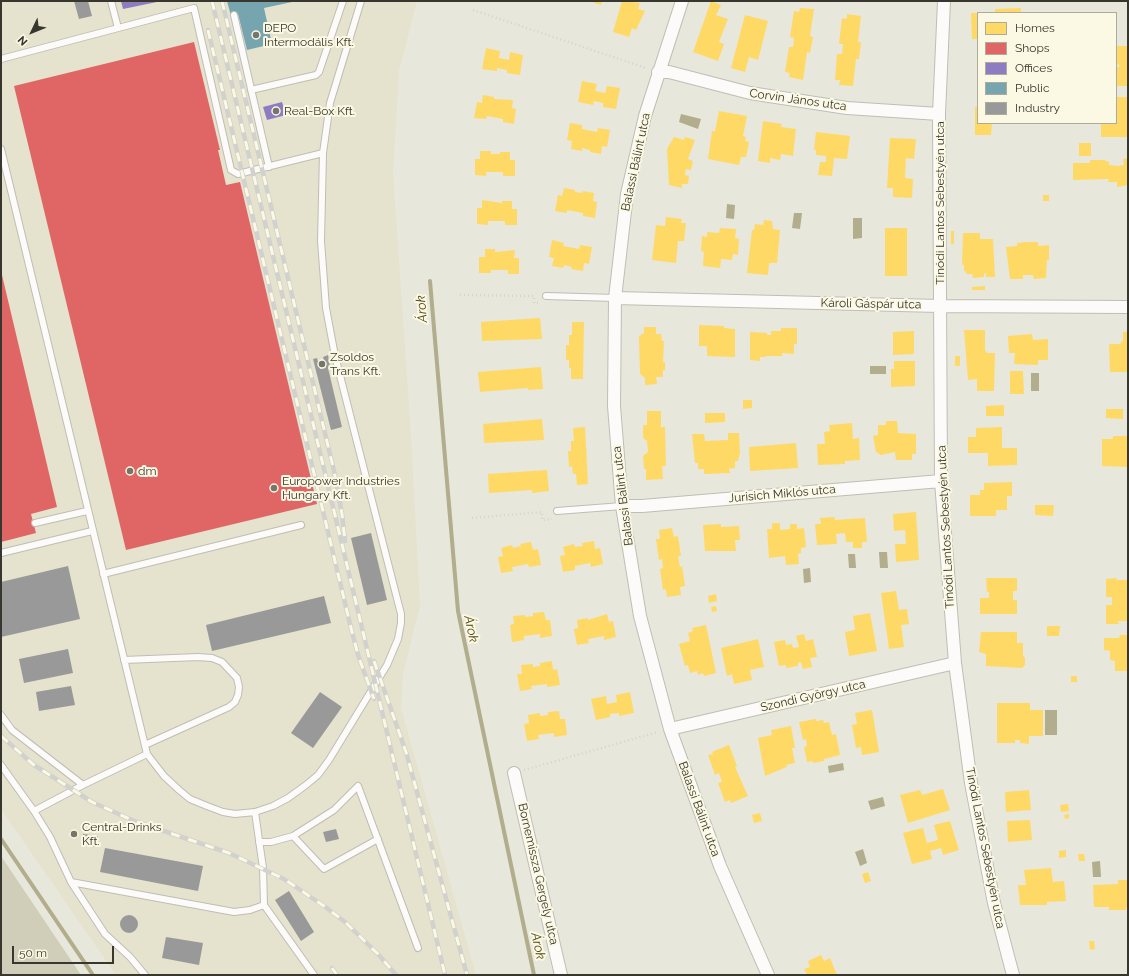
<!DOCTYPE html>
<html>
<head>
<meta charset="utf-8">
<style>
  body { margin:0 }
  #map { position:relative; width:1129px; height:976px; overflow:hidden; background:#e8e7db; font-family:Raleway,sans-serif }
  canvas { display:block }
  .frame { position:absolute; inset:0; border:2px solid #38372f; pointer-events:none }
  .legend { position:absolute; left:977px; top:12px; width:140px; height:112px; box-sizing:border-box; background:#fbf8e3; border:1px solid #adab9b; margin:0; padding:5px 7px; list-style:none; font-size:12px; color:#38372f }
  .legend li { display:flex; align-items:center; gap:8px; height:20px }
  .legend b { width:20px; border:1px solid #adab9b }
  .north { position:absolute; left:12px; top:12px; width:40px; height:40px; -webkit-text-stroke:3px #fbf8e3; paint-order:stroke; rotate:227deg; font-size:11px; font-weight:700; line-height:16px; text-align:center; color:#38372f }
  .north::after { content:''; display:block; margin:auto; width:14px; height:18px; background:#38372f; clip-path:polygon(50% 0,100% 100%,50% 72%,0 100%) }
  .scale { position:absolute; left:12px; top:946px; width:102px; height:18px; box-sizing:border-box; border:2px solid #38372f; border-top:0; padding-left:5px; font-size:12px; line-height:14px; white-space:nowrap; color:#38372f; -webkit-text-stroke:3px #fbf8e3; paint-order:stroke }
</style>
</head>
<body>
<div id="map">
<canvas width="1129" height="976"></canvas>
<div class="frame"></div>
<ul class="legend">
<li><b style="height:11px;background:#ffd966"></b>Homes</li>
<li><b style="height:11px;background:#e06666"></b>Shops</li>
<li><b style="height:11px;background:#8e7cc3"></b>Offices</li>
<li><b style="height:11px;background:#76a5af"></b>Public</li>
<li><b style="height:11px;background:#999"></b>Industry</li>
</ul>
<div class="north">N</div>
<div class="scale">50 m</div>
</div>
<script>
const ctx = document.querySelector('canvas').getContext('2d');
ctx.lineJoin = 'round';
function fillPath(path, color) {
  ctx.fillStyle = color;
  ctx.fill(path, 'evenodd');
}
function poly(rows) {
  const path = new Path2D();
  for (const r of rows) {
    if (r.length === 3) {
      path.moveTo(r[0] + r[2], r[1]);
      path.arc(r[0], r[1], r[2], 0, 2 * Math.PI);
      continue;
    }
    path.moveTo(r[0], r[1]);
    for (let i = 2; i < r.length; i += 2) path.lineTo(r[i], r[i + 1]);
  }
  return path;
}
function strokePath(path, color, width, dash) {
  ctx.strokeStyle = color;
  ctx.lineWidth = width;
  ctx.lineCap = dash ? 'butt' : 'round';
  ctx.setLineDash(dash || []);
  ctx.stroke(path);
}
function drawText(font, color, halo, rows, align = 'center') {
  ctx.font = font + ' Raleway,sans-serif';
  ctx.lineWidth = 4;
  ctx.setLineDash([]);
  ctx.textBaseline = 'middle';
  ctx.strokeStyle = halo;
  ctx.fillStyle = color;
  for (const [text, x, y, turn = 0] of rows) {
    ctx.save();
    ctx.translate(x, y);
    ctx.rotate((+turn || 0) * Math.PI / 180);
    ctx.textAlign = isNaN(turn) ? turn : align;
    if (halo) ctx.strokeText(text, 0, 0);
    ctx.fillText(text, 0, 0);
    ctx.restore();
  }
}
const built = poly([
  [1,1,417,1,399,71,393,173,411,437,420,605,403,674,401,708,476,975,116,975,1,809]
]);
const green = poly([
  [1,856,81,975,1,975]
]);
const water = poly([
  [681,114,701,119,698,129,679,122],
  [727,204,735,205,734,219,726,218],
  [794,213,802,213,800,229,792,228],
  [853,218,862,218,862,238,853,239],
  [870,366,886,366,886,374,870,374],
  [1031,373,1039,373,1039,391,1031,391],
  [879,552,887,552,888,568,880,568],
  [848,554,855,554,856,568,849,568],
  [810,568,811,582,804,583,803,569],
  [1045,710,1057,710,1057,735,1045,735],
  [843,763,844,770,829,773,828,766],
  [883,797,885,806,871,810,868,801],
  [863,849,867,863,860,866,855,852],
  [1100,861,1101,877,1093,877,1092,862]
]);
const homes = poly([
  [589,1,602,1,601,5],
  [622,1,640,3,638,9,645,11,636,30,632,28,629,37,613,32],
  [711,1,721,5,716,15,728,19,719,42,724,44,718,61,693,52],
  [800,8,814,9,810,36,813,37,810,53,807,52,803,80,789,77,790,73,785,72,789,47,793,47,794,38,790,37,794,11,799,12],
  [1021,8,1021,13,995,13,995,9],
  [971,13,978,13,978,39,972,39],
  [847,14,861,16,858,42,861,42,859,59,856,59,853,86,839,85,840,80,835,80,837,54,842,54,843,44,839,44,842,18,847,19],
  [745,15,768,21,758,60,749,57,745,72,731,68],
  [1117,46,1128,46,1128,86,1116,86,1116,67,1119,67,1119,64,1117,65],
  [486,48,500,51,499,58,509,60,510,52,523,55,520,75,507,73,507,70,497,68,497,71,482,69],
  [582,81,597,84,595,91,605,93,607,86,620,88,616,109,603,107,603,103,594,101,593,105,578,102],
  [483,95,494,97,494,99,513,100,512,108,516,109,514,124,503,122,503,119,487,116,486,119,474,118,477,102,482,103],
  [1116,97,1128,97,1128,137,1101,137,1101,123,1116,123],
  [975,107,978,107,978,123,992,123,991,135,975,135],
  [719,111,747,116,743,136,746,137,745,141,749,142,746,157,741,157,739,165,708,159,712,131,715,131],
  [763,121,782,124,781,127,796,129,793,156,781,154,780,160,770,158,770,163,758,161],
  [570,123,582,125,582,129,597,132,598,128,610,130,607,147,602,146,601,154,590,152,590,150,582,148,582,151,571,149,572,141,567,140],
  [816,132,850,136,847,159,834,158,832,176,818,175,820,162,826,162,826,156,816,155,816,150,814,150],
  [674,137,684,140,685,137,695,140,688,159,693,161,691,170,686,169,685,175,689,176,688,184,682,184,682,188,669,185,667,149],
  [890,138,916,139,914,159,906,158,905,178,913,179,912,198,893,197,893,188,887,188],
  [1079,143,1091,143,1091,156,1079,156],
  [480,151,491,151,491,154,500,154,500,152,510,152,510,160,515,160,515,176,503,176,503,172,486,172,486,176,475,175,475,159,480,159],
  [1128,158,1128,185,1117,187,1117,182,1108,182,1109,179,1073,180,1073,163,1090,163,1090,160,1104,160,1109,162,1109,165,1118,166,1124,165,1123,159],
  [564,188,575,190,575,192,582,193,583,191,594,193,593,201,597,202,595,218,583,216,583,213,567,210,567,213,555,211,558,195,562,196],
  [1043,195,1049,195,1049,201,1043,201],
  [482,200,502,203,502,201,512,201,512,209,517,209,517,225,505,225,505,221,488,221,488,225,477,224,477,208,482,208],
  [666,217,682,219,681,223,686,223,684,241,678,241,676,263,652,260,656,225,665,226],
  [764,220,772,221,773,229,780,230,777,263,769,263,768,275,747,273,752,230,754,230,755,224,763,225],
  [720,228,736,229,735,238,739,239,738,255,733,254,732,260,721,259,720,268,703,266,704,252,701,251,702,236,707,237,707,232,719,233],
  [885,228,907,228,907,276,885,276],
  [951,231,954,231,954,244,951,244],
  [963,233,980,233,980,239,993,239,995,277,986,277,986,273,984,274,984,277,973,278,972,274,967,274,964,270,964,265,962,265],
  [552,240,564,243,563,246,579,249,580,245,592,247,589,264,584,263,583,271,571,269,572,267,564,265,563,268,552,266,554,258,549,257],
  [1027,242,1038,242,1038,246,1049,245,1049,260,1047,260,1046,278,1034,279,1033,275,1023,275,1023,279,1010,279,1006,247,1017,246,1017,243],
  [485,249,495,249,495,252,515,250,514,258,519,258,519,274,508,274,508,270,491,270,491,273,479,273,479,257,485,257],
  [985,286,985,290,972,290,972,287],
  [540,318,542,339,482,341,481,322],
  [572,322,584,322,583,379,571,379,571,368,569,368,569,360,566,360,566,345,569,345,569,335,572,335],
  [699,325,724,326,724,328,735,329,735,357,707,356,707,346,699,346],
  [644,327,656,327,656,334,661,334,662,341,664,341,663,362,665,362,665,370,663,370,663,377,656,377,657,384,645,385,645,378,640,374,639,336,644,333],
  [781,328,797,328,797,344,794,344,794,354,782,353,782,356,766,356,766,357,760,357,760,361,750,360,750,332,767,333,767,335,771,335,771,331,781,331],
  [964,330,985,330,985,350,987,353,995,353,994,391,977,391,977,379,968,380],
  [914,331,914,354,893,355,893,332],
  [1123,332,1128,332,1128,372,1110,372,1109,344,1120,344,1123,340],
  [1032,334,1033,340,1048,339,1048,360,1038,360,1038,365,1014,364,1015,353,1009,353,1008,336],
  [955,356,960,356,960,366,955,366],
  [894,361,915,361,915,386,891,387,891,369,894,369],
  [541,367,543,389,528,390,528,388,480,392,478,372],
  [1010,371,1023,371,1024,394,1010,394],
  [743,400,752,400,752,408,743,409],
  [1004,405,1004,416,986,416,986,406],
  [1106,409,1123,409,1123,419,1106,418],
  [647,411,661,411,661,427,665,427,666,466,662,466,663,479,646,480,646,469,644,469,643,456,648,452,647,441,643,438,643,425,647,425],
  [705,413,725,413,725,422,705,423],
  [542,419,544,440,484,443,483,424],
  [886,421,897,421,898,433,916,434,916,454,912,454,912,460,896,460,895,452,881,455,876,452,873,436,878,435,878,425,886,425],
  [852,423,853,439,859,438,860,460,845,461,845,464,818,465,817,444,825,444,824,432,830,431,829,425],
  [585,427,588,484,577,485,576,474,573,474,572,466,569,467,568,451,571,451,571,441,574,441,573,428],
  [1002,427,1002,448,1017,448,1017,465,988,466,988,453,968,453,968,437,976,437,976,428],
  [728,433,739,433,740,453,738,461,735,461,735,468,729,469,730,473,704,474,704,469,698,469,698,463,695,463,692,434,704,434,705,441,728,440],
  [1113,436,1128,436,1128,467,1102,466,1102,439,1113,439],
  [796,443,798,468,750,471,749,447],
  [547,470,549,491,532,493,532,490,489,493,488,474],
  [1012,482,1012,496,1007,496,1007,510,996,510,996,516,970,516,970,495,980,495,980,490,984,490,984,483],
  [1035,505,1054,505,1053,516,1035,515],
  [916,512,919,560,896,562,895,544,906,544,905,530,894,531,893,514],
  [834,517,835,520,865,518,867,542,862,542,862,548,853,548,853,542,846,542,845,533,836,534,837,544,817,545,815,524,821,524,820,518],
  [772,523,780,523,780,530,790,529,790,524,797,524,797,529,804,528,806,547,801,548,801,553,798,554,799,564,786,565,785,556,769,558,767,529,772,529],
  [721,524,721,527,739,526,740,540,735,540,736,551,705,551,703,525],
  [672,528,674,537,678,536,681,556,678,556,680,567,682,566,685,586,680,587,681,595,667,597,666,589,663,590,660,569,663,568,662,559,659,560,656,539,660,539,659,530],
  [594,541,595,549,600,548,603,564,591,567,590,563,575,566,575,570,563,572,560,556,565,555,563,547,574,544,575,547,583,546,582,543],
  [531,542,533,550,538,549,541,565,529,567,528,564,512,567,513,571,501,573,498,557,503,556,501,548,512,545,513,548,521,546,520,544],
  [986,578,1017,578,1017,591,1013,591,1013,600,1017,600,1017,614,980,614,980,598,989,598,989,592,987,592],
  [1117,578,1116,580,1128,580,1128,621,1118,621,1119,624,1106,624,1106,605,1112,605,1112,597,1106,597,1106,579],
  [896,591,899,610,907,609,909,624,901,625,904,647,889,649,881,593],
  [716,594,717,601,709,603,708,596],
  [716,606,717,611,712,612,711,607],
  [544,612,546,620,550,620,552,636,540,638,540,634,524,636,524,640,512,642,510,625,514,624,513,616,525,615,525,617,533,616,533,613],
  [870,613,877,651,849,656,845,632,855,630,853,616],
  [607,614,609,622,613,621,616,637,604,640,604,636,588,639,589,643,577,645,574,629,578,628,577,620,588,618,588,620],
  [706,625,716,673,704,676,703,673,698,675,697,671,690,673,688,665,685,666,679,644,690,641,688,633,693,631,692,628],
  [1047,626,1060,626,1059,636,1047,636],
  [981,632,1017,632,1017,643,1023,643,1023,656,1025,658,1025,665,1022,668,986,666,986,654,979,652],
  [804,634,806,641,813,639,817,657,810,658,812,667,803,669,801,662,798,663,798,666,786,668,786,665,779,666,774,642,785,640,786,645,792,644,793,648,799,647,796,636],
  [1120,635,1128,635,1128,671,1115,671,1115,661,1110,660,1110,651,1104,650,1104,638,1119,638],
  [758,639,764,667,750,670,752,680,734,684,732,674,727,676,721,648],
  [552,661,553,670,557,669,560,685,547,687,547,684,531,686,532,689,520,691,517,674,522,674,521,665,533,664,533,667,540,666,540,663],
  [1071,676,1077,676,1077,682,1071,682],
  [630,692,634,713,619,716,619,713,610,714,610,717,596,720,591,699,606,696,607,704,617,702,616,695],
  [997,703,1030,703,1030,710,1043,710,1043,736,1029,736,1029,744,1020,743,1020,740,1015,740,1015,743,997,743],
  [872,710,879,752,862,755,861,747,856,748,852,725,857,724,855,713],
  [559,711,560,719,565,719,567,735,554,737,554,733,538,735,539,739,527,741,524,724,529,723,528,715,540,713,540,716,548,715,548,712],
  [816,719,816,721,823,720,824,723,829,722,832,735,836,734,840,755,824,759,824,761,813,763,813,761,807,762,804,747,807,746,806,739,803,740,799,722],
  [791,726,795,748,792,748,795,763,786,765,787,767,765,776,758,738,772,735,771,730],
  [729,745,737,766,735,767,748,796,731,803,730,800,725,802,718,783,722,782,719,773,715,775,708,755,713,754,712,752],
  [943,789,950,810,908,823,900,795,920,790,922,795],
  [1029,790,1031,810,1006,812,1005,792],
  [1068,804,1069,811,1061,812,1060,805],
  [760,813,762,821,754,823,752,815],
  [1069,814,1069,818,1065,819,1064,815],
  [1030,820,1032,840,1008,842,1007,821],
  [950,821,959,850,943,855,941,848,930,851,932,859,912,864,903,833,923,828,927,843,938,840,934,825],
  [1066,850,1066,857,1059,858,1059,851],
  [1078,854,1084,854,1085,861,1079,861],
  [1051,868,1053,882,1064,881,1066,901,1047,902,1047,905,1020,905,1018,885,1026,885,1024,870],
  [868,872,871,881,865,883,862,874],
  [1118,880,1128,880,1128,907,1126,907,1126,910,1109,910,1109,907,1094,907,1093,885,1118,884],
  [1089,941,1094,941,1095,949,1090,950],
  [821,955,824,961,830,958,837,975,807,975,804,969,810,967,808,961]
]);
const shops = poly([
  [194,42,220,150,218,150,226,185,240,182,317,504,126,550,14,86],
  [2,275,57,507,31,514,36,533,1,542]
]);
const offices = poly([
  [121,1,157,1,157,2,123,9],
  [282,102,286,115,267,120,263,107]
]);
const public = poly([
  [227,1,292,1,292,2,264,8,272,44,247,50,238,14,231,16]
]);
const industry = poly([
  [74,1,88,1,92,16,79,19],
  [328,355,330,367,328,368,342,427,331,430,313,359,317,358,320,369,326,368,323,357],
  [371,533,387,600,367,605,351,538],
  [68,566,80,619,1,637,1,582],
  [324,596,331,623,212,651,206,625],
  [68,649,73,673,24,683,19,659],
  [71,686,75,705,39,711,36,692],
  [320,692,342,707,313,748,291,733],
  [336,829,339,839,326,842,323,832],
  [83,834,98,836,96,847,81,844],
  [105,848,203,866,198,891,100,872],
  [289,891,314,932,301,941,275,900],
  [129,924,9],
  [166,937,203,943,199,965,162,958]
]);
const stream = poly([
  [430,281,458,611,534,975],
  [1,839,93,975]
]);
const path = poly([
  [473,10,646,68],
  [460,295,534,296,534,303,541,303],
  [472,518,542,512,542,520,552,519],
  [524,770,658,732]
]);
const lane = poly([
  [111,1,118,28],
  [234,15,269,167],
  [1,59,194,8,231,170,238,174,323,153],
  [251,90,316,75,319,72,343,1],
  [1,149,147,754,164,776,179,790,190,799,207,806,223,812,235,814,255,812,273,806,288,798,306,785,318,775,329,760,387,665,398,639,401,623,401,614,335,356,326,308,321,241,323,153,330,103,361,1],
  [546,296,615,298],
  [557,511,622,506],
  [35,523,87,511],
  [1,553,92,531],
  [103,574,301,525],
  [124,660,198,657,212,658,222,662,237,678,239,687,238,695,235,702,229,707,145,745],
  [1,715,12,730,83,785],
  [1,765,34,811,50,837,71,882,234,912,250,910,264,905],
  [34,811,83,785,147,754],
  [255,812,263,868,264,905,314,975],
  [293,836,324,869,378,839],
  [259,842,271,842,293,836,334,810,358,786,418,948],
  [71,882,105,934,130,957,145,975]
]);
const street = poly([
  [682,1,645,116,627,194,615,298,614,406,622,506,640,616,670,729,720,866,768,975],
  [944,1,939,114,941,481,955,663,971,783,994,903,1013,975],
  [658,72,669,72,750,93,847,108,939,114],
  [615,298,940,306,1128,307],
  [622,506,642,506,941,481],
  [670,729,955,663],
  [514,773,561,975]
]);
const rail = poly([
  [212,1,445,975],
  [222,1,334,471,342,514,345,541],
  [208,30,350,624,358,655,374,699],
  [374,661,406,752,467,975],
  [1,736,34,765,92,802,134,821,229,853,284,879,324,906,345,922,378,954,396,975],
  [332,968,337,975]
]);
const markers = [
  [256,35,4,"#76756b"],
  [276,111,4,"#76756b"],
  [322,364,4,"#76756b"],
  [130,471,4,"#76756b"],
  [274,488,4,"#76756b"],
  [74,834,4,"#76756b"]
];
const poiNames = [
  ["DEPO",264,28],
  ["Intermodális Kft.",264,42],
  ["Real-Box Kft.",284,111],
  ["Zsoldos",330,357],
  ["Trans Kft.",330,371],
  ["dm",138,471],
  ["Europower Industries",282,481],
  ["Hungary Kft.",282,495],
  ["Central-Drinks",82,827],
  ["Kft.",82,841]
];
const streetNames = [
  ["Corvin János utca",798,100,8],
  ["Balassi Bálint utca",636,162,-78],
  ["Tinódi Lantos Sebestyén utca",940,203,-90],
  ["Károli Gáspár utca",871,304,1],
  ["Jurisich Miklós utca",782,494,-5],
  ["Balassi Bálint utca",623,496,-97],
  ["Tinódi Lantos Sebestyén utca",946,527,-93],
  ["Szondi György utca",813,696,-13],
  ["Balassi Bálint utca",699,809,70],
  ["Tinódi Lantos Sebestyén utca",985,848,79],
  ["Bornemissza Gergely utca",538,874,77]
];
const waterNames = [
  ["Árok",422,309,-95],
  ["Árok",471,629,78],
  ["Árok",538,946,78]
];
fillPath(built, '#e5e2cd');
fillPath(green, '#d0ceb9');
fillPath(water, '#b1ad8d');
fillPath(homes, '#ffd966');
fillPath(shops, '#e06666');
fillPath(offices, '#8e7cc3');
fillPath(public, '#76a5af');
fillPath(industry, '#999');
strokePath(stream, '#b1ad8d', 4);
strokePath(lane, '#bfbeb5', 8);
strokePath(street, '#bfbeb5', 14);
strokePath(path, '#d4d4d1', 2.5, [1, 3]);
strokePath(lane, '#fcfbfa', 6);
strokePath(street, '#fcfbfa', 12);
strokePath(rail, '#d1d1cd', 4.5);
strokePath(rail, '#fbf8e3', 3, [9]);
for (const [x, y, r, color] of markers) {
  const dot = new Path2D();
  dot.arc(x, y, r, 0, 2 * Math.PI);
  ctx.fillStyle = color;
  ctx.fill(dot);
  strokePath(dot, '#fbf8e3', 1.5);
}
drawText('12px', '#38372f', '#fbf8e3', poiNames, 'left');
drawText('12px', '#38372f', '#fbf8e3', streetNames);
drawText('italic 13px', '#4f4715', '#fbf8e3', waterNames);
</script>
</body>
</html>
